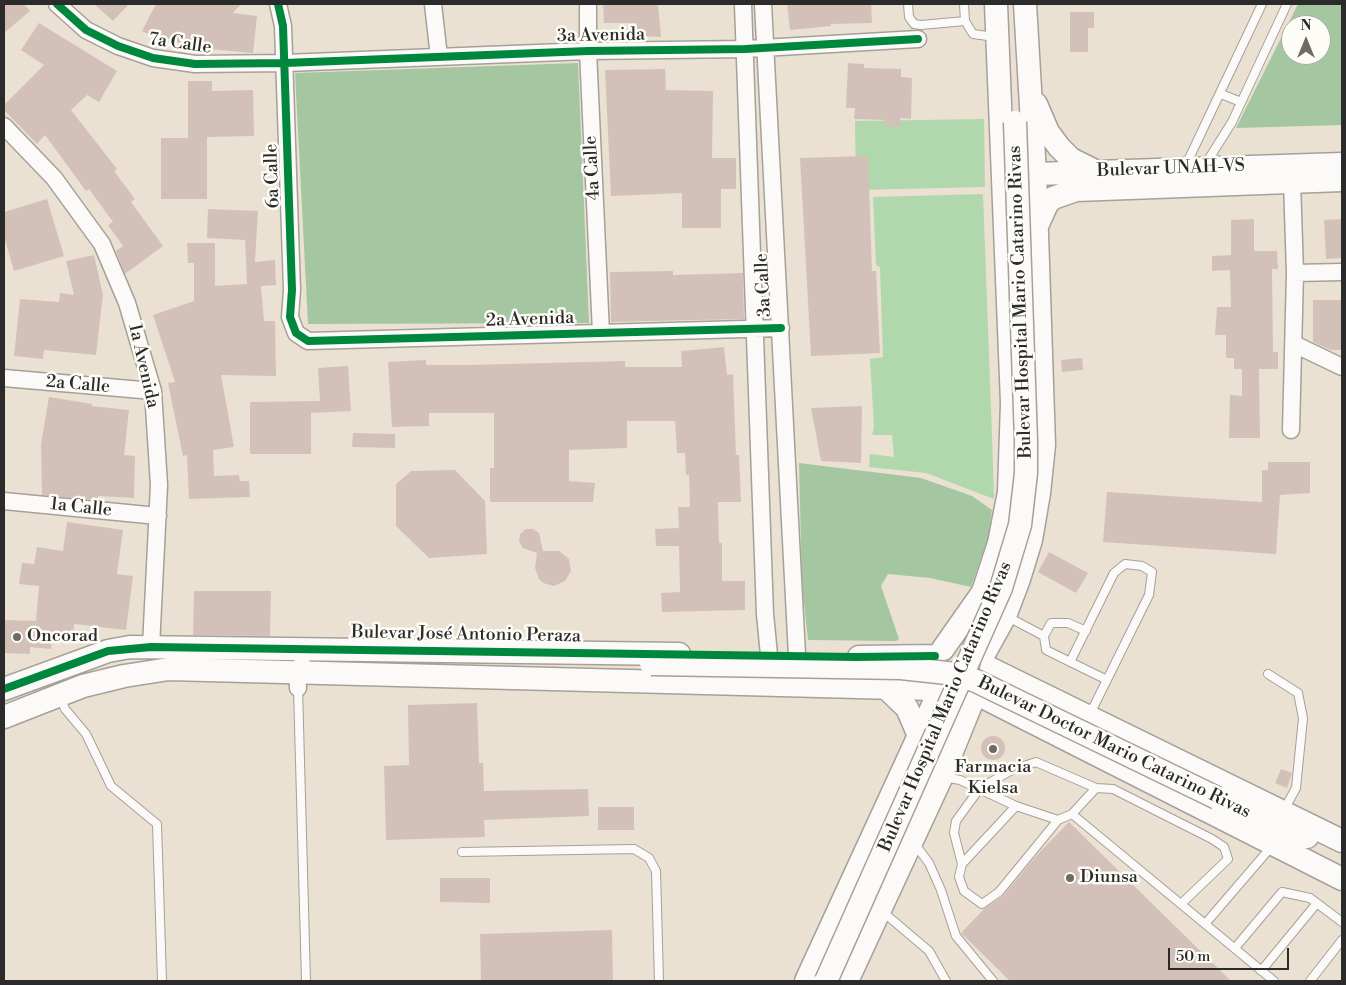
<!DOCTYPE html>
<html>
<head>
<meta charset="utf-8">
<style>
  body { margin:0 }
  #map { position:relative; width:1346px; height:985px; overflow:hidden; background:#eae1d3; font-family:"Libre Bodoni",serif }
  canvas { display:block }
  .frame { position:absolute; inset:0; border:5px solid #2b2b2b; pointer-events:none }
  .north { position:absolute; left:1281px; top:15px; width:50px; height:50px; box-sizing:border-box; background:#fdfcf7; border:1px solid #a9a8a5; border-radius:50%; rotate:0deg; font-size:14px; font-weight:700; line-height:20px; text-align:center; color:#2b2b2b }
  .north::after { content:''; display:block; margin:auto; width:18px; height:22px; background:#6e6b66; clip-path:polygon(50% 0,100% 100%,50% 72%,0 100%) }
  .scale { position:absolute; left:1168px; top:948px; width:121px; height:22px; box-sizing:border-box; border:2px solid #2b2b2b; border-top:0; padding-left:6px; font-size:15px; line-height:18px; white-space:nowrap; color:#2b2b2b; -webkit-text-stroke:4px #fdfcf7; paint-order:stroke }
</style>
</head>
<body>
<div id="map">
<canvas width="1346" height="985"></canvas>
<div class="frame"></div>
<div class="north">N</div>
<div class="scale">50 m</div>
</div>
<script>
const ctx = document.querySelector('canvas').getContext('2d');
ctx.lineJoin = 'round';
function fillPath(path, color) {
  ctx.fillStyle = color;
  ctx.fill(path, 'evenodd');
}
function poly(rows) {
  const path = new Path2D();
  for (const r of rows) {
    if (r.length === 3) {
      path.moveTo(r[0] + r[2], r[1]);
      path.arc(r[0], r[1], r[2], 0, 2 * Math.PI);
      continue;
    }
    path.moveTo(r[0], r[1]);
    for (let i = 2; i < r.length; i += 2) path.lineTo(r[i], r[i + 1]);
  }
  return path;
}
function strokePath(path, color, width, dash) {
  ctx.strokeStyle = color;
  ctx.lineWidth = width;
  ctx.lineCap = dash ? 'butt' : 'round';
  ctx.setLineDash(dash || []);
  ctx.stroke(path);
}
function drawText(font, color, halo, rows, align = 'center') {
  ctx.font = font + ' "Libre Bodoni",serif';
  ctx.lineWidth = 5;
  ctx.setLineDash([]);
  ctx.textBaseline = 'middle';
  ctx.strokeStyle = halo;
  ctx.fillStyle = color;
  for (const [text, x, y, turn = 0] of rows) {
    ctx.save();
    ctx.translate(x, y);
    ctx.rotate((+turn || 0) * Math.PI / 180);
    ctx.textAlign = isNaN(turn) ? turn : align;
    if (halo) ctx.strokeText(text, 0, 0);
    ctx.fillText(text, 0, 0);
    ctx.restore();
  }
}
const green = poly([
  [984,119,985,187,856,190,855,121],
  [983,194,992,436,994,499,926,473,869,467,870,454,894,457,892,435,872,435,874,427,870,359,883,357,880,267,876,265,873,197]
]);
const forest = poly([
  [1298,4,1342,4,1342,125,1236,128],
  [1291,25,1321,25,1321,55,1291,55],
  [578,63,589,323,308,324,295,73],
  [799,463,921,478,972,496,992,510,988,538,971,587,930,578,888,574,881,586,899,639,896,641,808,640,802,585]
]);
const building = poly([
  [4,4,24,4,30,11,4,33],
  [94,4,129,4,113,21],
  [156,4,241,4,233,13,257,16,253,53,199,48,198,51,165,37,163,41,142,31],
  [603,4,658,4,661,37,639,36,636,23,604,23],
  [787,4,871,4,872,23,831,24,831,26,790,30],
  [1070,12,1094,12,1094,28,1088,28,1088,52,1070,52],
  [39,23,117,71,99,102,87,95,71,110,117,169,114,171,135,199,131,202,163,246,125,274,116,251,123,246,108,225,113,222,89,189,86,191,45,135,37,144,4,110,4,105,44,65,21,50],
  [848,63,864,64,864,68,901,69,901,77,912,78,911,119,900,118,900,127,885,126,885,120,854,119,855,108,846,108],
  [665,69,666,90,713,91,712,158,736,158,736,189,721,189,721,228,682,228,682,193,611,196,605,70],
  [188,81,212,81,212,91,253,90,254,136,207,137,207,199,161,199,161,138,188,138],
  [868,156,872,271,876,271,880,353,811,356,800,158],
  [47,199,64,256,14,271,4,236,4,212],
  [208,209,258,211,255,262,275,260,276,285,261,286,264,321,275,321,276,376,221,375,234,447,213,450,214,476,239,475,240,481,249,481,250,497,189,499,187,455,183,456,168,383,175,382,153,315,194,301,194,263,188,263,187,243,215,243,215,286,247,284,245,240,207,238],
  [1254,219,1254,251,1277,251,1278,269,1272,269,1273,352,1278,352,1278,369,1259,369,1260,438,1229,438,1230,395,1242,396,1242,369,1234,369,1234,358,1226,358,1226,335,1215,335,1217,307,1231,307,1230,270,1212,271,1212,256,1231,255,1231,220],
  [1342,219,1342,258,1326,259,1324,220],
  [94,255,103,295,96,355,44,350,43,359,14,356,20,299,59,302,60,293,74,295,66,261],
  [673,271,673,275,743,273,744,319,611,322,610,272],
  [1313,300,1342,300,1342,350,1331,350,1313,342],
  [724,347,727,375,733,374,736,455,739,455,741,502,718,502,719,543,722,543,722,581,745,581,745,610,662,612,661,593,680,592,679,546,656,546,655,529,679,528,678,507,690,507,689,475,686,475,685,453,677,453,675,421,627,421,627,448,569,450,569,481,595,483,593,502,490,502,490,468,494,468,494,413,429,413,429,426,392,427,388,362,426,360,426,365,468,365,625,361,625,367,682,367,681,351],
  [1082,358,1083,370,1062,372,1061,360],
  [348,366,351,411,311,413,311,454,250,454,250,402,320,401,318,368],
  [49,397,92,404,92,406,129,410,124,455,135,456,134,498,98,496,98,499,83,499,42,495,41,444],
  [862,406,861,463,821,461,811,408],
  [353,433,395,434,395,448,352,447],
  [1268,462,1310,462,1310,493,1280,495,1276,554,1103,542,1107,492,1262,502,1262,470,1268,470],
  [455,470,485,501,487,554,429,558,396,526,396,484,411,471],
  [67,522,123,530,117,574,133,576,126,630,74,624,73,639,52,637,51,649,30,647,30,654,4,653,4,620,36,621,39,586,19,584,22,563,34,564,37,547,63,551],
  [526,529,533,529,539,533,543,551,559,551,569,559,571,571,565,581,554,586,543,583,539,579,535,568,537,553,523,548,519,542,520,534],
  [1049,552,1088,573,1076,593,1038,572],
  [194,591,271,591,270,636,193,635],
  [477,703,479,763,483,763,484,791,588,789,589,816,484,820,485,837,386,840,384,766,409,765,408,705],
  [993,748,12],
  [1281,769,1292,773,1287,788,1275,783],
  [598,807,634,807,634,830,598,830],
  [1069,822,1231,981,1010,981,963,935,961,933,984,909,1003,896,1035,857],
  [440,878,490,878,490,903,440,902],
  [612,930,613,981,481,981,480,934]
]);
const lane = poly([
  [908,4,909,17,914,24,921,25,965,21,973,34,995,37],
  [964,4,965,21],
  [1221,94,1241,102],
  [1205,165,1232,122,1287,4],
  [1185,167,1262,4],
  [1006,616,1044,636],
  [1086,631,1068,623,1051,623,1044,636,1046,650,1107,680],
  [1070,662,1114,573,1125,564,1142,566,1152,572,1149,595,1089,716],
  [1268,674,1298,693,1303,718,1296,788,1284,810],
  [298,688,306,981],
  [60,696,65,709,86,734,111,786,157,824,162,981],
  [944,777,960,780,1016,806,1058,820,1072,814,1274,981],
  [1016,806,962,864,959,877,964,891,982,904,999,892,1058,820],
  [1072,814,1096,788,1113,789,1212,839,1224,847,1228,859,1181,904],
  [914,843,929,863,941,890,956,936,993,981],
  [462,852,634,849,649,858,656,871,659,981],
  [962,864,954,833,956,821,980,788,1012,770,1036,762,1096,788],
  [883,912,929,951,946,981],
  [1205,924,1272,846],
  [1235,948,1282,892,1310,898,1342,922],
  [1261,971,1317,903],
  [1310,981,1342,940]
]);
const street = poly([
  [57,4,86,30,118,46,153,58,195,64,285,63,588,51,745,49,918,39],
  [278,4,283,26,292,290,290,317,296,333,308,341,781,328],
  [433,4,439,57],
  [588,4,588,51,601,333],
  [743,4,765,614,769,655,776,674],
  [763,4,797,655],
  [4,126,54,178,102,244,127,303,153,391,159,485,151,647],
  [1295,273,1342,272],
  [1294,344,1342,367],
  [4,378,153,391],
  [1291,430,1295,273,1292,181],
  [4,501,158,516],
  [298,688,297,671,302,664]
]);
const secondary = poly([
  [1036,104,1048,132,1059,147,1071,159,1095,171],
  [1022,180,1035,174,1342,164],
  [1037,226,1047,204,1053,198,1076,190,1342,180],
  [943,649,983,592,999,543,1009,492,1012,403,996,4],
  [984,654,1005,616,1019,579,1031,540,1039,493,1044,445,1035,174,1025,4],
  [859,657,935,656],
  [991,669,1342,841],
  [884,686,907,708,919,736],
  [4,689,108,651,130,647,679,654],
  [981,696,1342,879],
  [4,717,83,686,124,676,169,669,934,689],
  [1217,798,1296,836,1307,837],
  [806,981,938,694],
  [847,981,942,776,972,702]
]);
const secondaryBridge = poly([
  [651,664,901,668,956,674,976,681,1217,798],
  [826,981,1001,588,1020,525,1026,473,1026,441,1015,122]
]);
const cycleway = poly([
  [57,4,86,30,118,46,153,58,195,64,285,63,588,51,745,49,918,39],
  [278,4,283,26,292,290,290,317,296,333,308,341,781,328],
  [4,689,108,651,151,647,856,657,935,656]
]);
const markers = [
  [17,637,5,"#6e6b66"],
  [993,749,5,"#6e6b66"],
  [1070,878,5,"#6e6b66"]
];
const streetNames = [
  ["3a Avenida",601,36,-1],
  ["7a Calle",180,44,8],
  ["4a Calle",593,168,-93],
  ["Bulevar UNAH-VS",1171,169,-2],
  ["6a Calle",273,176,-92],
  ["3a Calle",764,285,-93],
  ["Bulevar Hospital Mario Catarino Rivas",1021,302,-92],
  ["2a Avenida",530,320,-2],
  ["1a Avenida",143,366,77],
  ["2a Calle",78,385,5],
  ["1a Calle",81,508,6],
  ["Bulevar José Antonio Peraza",466,635,1],
  ["Bulevar Hospital Mario Catarino Rivas",946,707,-67],
  ["Bulevar Doctor Mario Catarino Rivas",1114,748,26]
];
const poiNames = [
  ["Oncorad",27,637],
  ["Farmacia",993,768,"center"],
  ["Kielsa",993,789,"center"],
  ["Diunsa",1080,878]
];
fillPath(green, '#b1d8ad');
fillPath(forest, '#a4c7a2');
fillPath(building, '#d3c1b9');
strokePath(lane, '#a5a098', 10);
strokePath(street, '#a5a098', 19);
strokePath(secondary, '#a5a098', 25);
strokePath(lane, '#fcfaf8', 8);
strokePath(street, '#fcfaf8', 16);
strokePath(secondary, '#fcfaf8', 22);
strokePath(secondaryBridge, '#a5a098', 25, []);
strokePath(secondaryBridge, '#fcfaf8', 22);
strokePath(cycleway, '#00873e', 8);
for (const [x, y, r, color] of markers) {
  const dot = new Path2D();
  dot.arc(x, y, r, 0, 2 * Math.PI);
  ctx.fillStyle = color;
  ctx.fill(dot);
  strokePath(dot, '#fdfcf7', 2);
}
drawText('18px', '#2b2b2b', '#fdfcf7', streetNames);
drawText('18px', '#2b2b2b', '#fdfcf7', poiNames, 'left');
</script>
</body>
</html>
